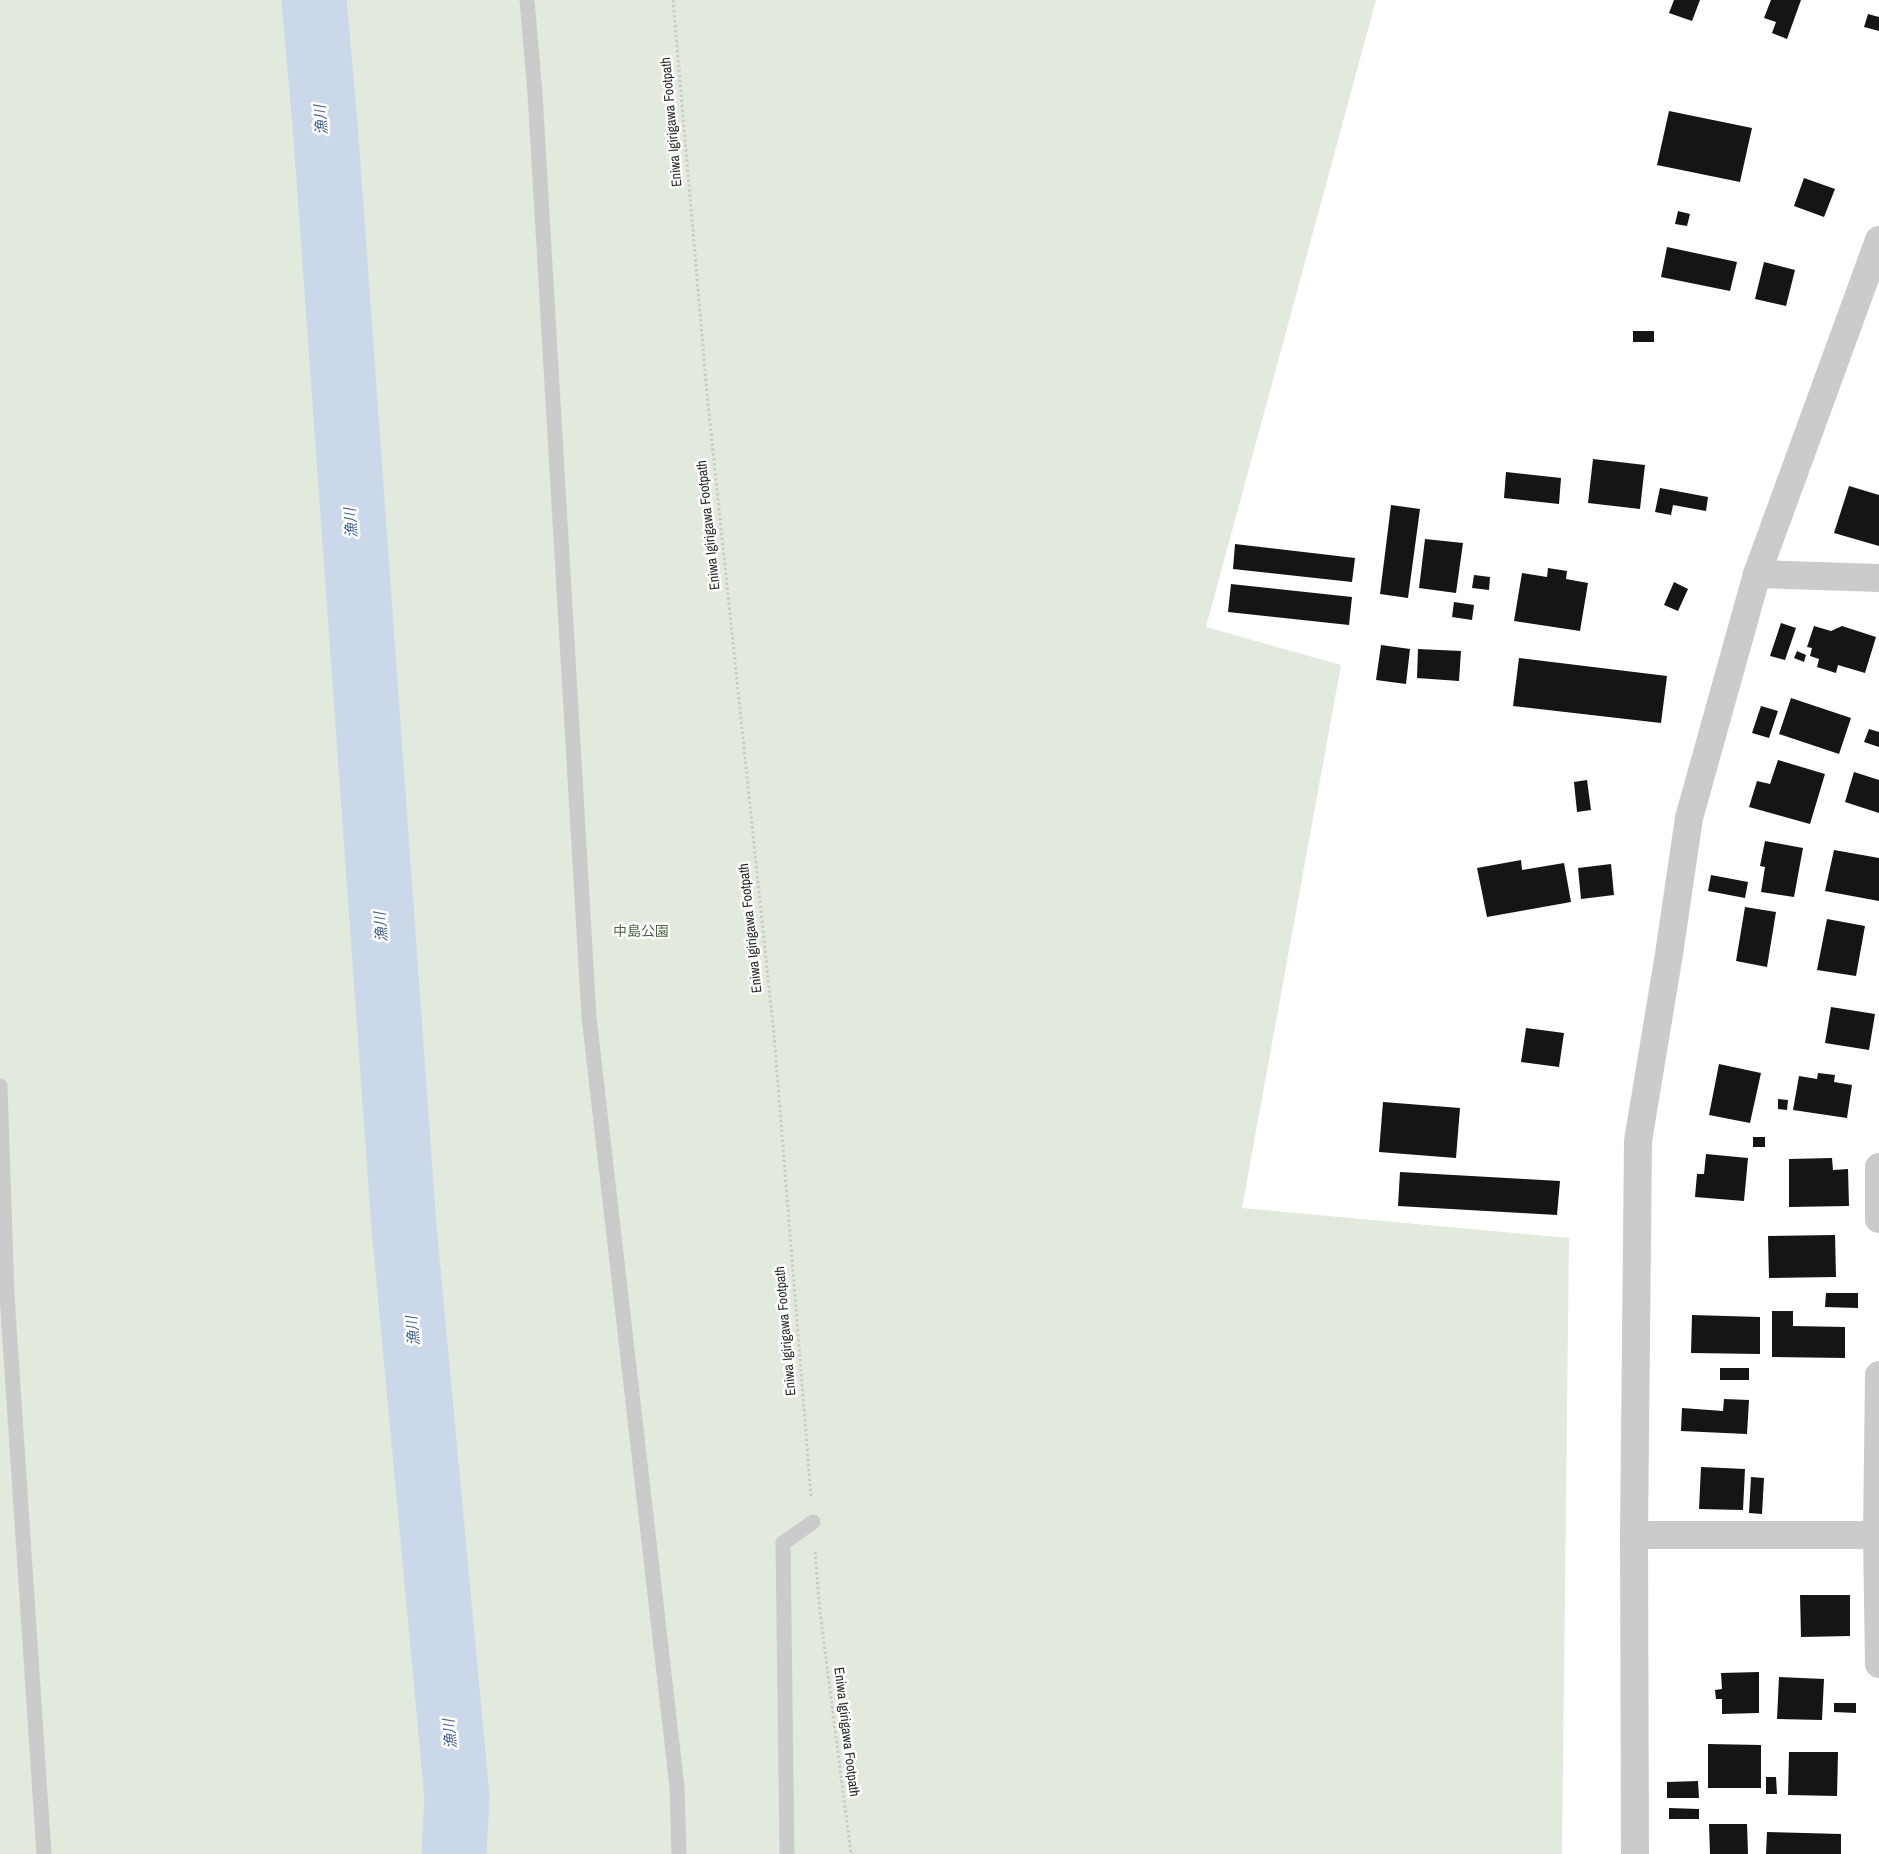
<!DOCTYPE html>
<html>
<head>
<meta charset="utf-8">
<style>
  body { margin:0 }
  canvas { display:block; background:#fff }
</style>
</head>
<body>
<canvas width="1879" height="1854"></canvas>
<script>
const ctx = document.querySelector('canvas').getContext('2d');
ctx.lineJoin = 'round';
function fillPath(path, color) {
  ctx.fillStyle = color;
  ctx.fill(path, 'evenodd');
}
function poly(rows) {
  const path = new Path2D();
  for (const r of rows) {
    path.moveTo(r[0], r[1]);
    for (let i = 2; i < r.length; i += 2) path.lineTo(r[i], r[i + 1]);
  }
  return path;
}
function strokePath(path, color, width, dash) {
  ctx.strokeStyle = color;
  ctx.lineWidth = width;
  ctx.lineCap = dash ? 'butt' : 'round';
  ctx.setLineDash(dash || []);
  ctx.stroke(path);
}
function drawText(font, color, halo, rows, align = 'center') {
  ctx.font = font + ' "Archivo Narrow","Noto Sans JP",sans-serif';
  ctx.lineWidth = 5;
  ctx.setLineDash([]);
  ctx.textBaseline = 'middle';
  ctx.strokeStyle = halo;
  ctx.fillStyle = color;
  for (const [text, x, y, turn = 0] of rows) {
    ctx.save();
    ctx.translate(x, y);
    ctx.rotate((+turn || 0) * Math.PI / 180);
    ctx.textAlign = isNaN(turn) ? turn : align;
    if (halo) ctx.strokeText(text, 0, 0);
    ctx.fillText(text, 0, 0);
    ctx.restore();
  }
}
const green = poly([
  [0,0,1376,0,1206,627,1341,665,1242,1208,1569,1238,1562,1854,0,1854]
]);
const river = poly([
  [314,0,325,124,404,1227,457,1797,454,1854]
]);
const building = poly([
  [1674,0,1700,0,1692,21,1669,13],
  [1771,0,1801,0,1787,39,1772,33,1776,22,1764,18],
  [1868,14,1879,17,1879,31,1864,27],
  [1669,111,1752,128,1740,182,1657,165],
  [1804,178,1835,189,1824,217,1794,206],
  [1678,211,1690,214,1687,226,1675,224],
  [1667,247,1737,262,1730,291,1661,277],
  [1764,262,1795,270,1786,306,1755,299],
  [1633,331,1654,331,1654,342,1633,342],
  [1593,459,1645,465,1640,509,1588,503],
  [1506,472,1561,478,1559,504,1504,498],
  [1849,486,1879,495,1879,546,1834,533],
  [1660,488,1708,497,1706,511,1673,505,1671,515,1655,512],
  [1391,505,1420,509,1408,598,1380,594],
  [1425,539,1463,543,1456,593,1419,588],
  [1235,544,1355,558,1352,582,1233,569],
  [1548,568,1567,571,1566,579,1588,583,1580,631,1514,621,1522,573,1547,577],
  [1474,575,1490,577,1489,590,1472,588],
  [1674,582,1688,589,1678,611,1664,605],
  [1231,584,1352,597,1349,625,1228,612],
  [1454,602,1474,605,1472,620,1452,617],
  [1781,623,1796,628,1785,660,1770,656],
  [1814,626,1831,631,1842,626,1876,637,1865,673,1838,665,1836,673,1817,667,1819,659,1810,656,1812,648,1807,647],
  [1381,645,1410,649,1406,684,1376,680],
  [1418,649,1461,651,1459,681,1417,678],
  [1797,651,1806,655,1804,662,1794,658],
  [1519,658,1667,676,1661,723,1513,706],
  [1791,698,1851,718,1839,754,1779,734],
  [1761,706,1778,711,1769,738,1752,733],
  [1869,729,1879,732,1879,747,1864,742],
  [1778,760,1825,774,1810,824,1749,807,1757,781,1770,784],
  [1854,772,1879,780,1879,813,1845,802],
  [1587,780,1591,810,1577,812,1574,782],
  [1765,841,1803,848,1794,897,1761,892,1765,867,1760,866],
  [1834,850,1879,858,1879,901,1825,891],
  [1521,860,1522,870,1564,863,1571,902,1487,917,1477,868],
  [1611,864,1614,895,1581,899,1578,868],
  [1711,875,1748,882,1745,898,1708,891],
  [1745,907,1776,912,1767,967,1736,961],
  [1827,919,1865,926,1856,976,1817,970],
  [1831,1007,1875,1014,1869,1050,1825,1043],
  [1526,1028,1564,1033,1559,1067,1521,1062],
  [1719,1064,1761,1073,1750,1123,1709,1115],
  [1818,1073,1835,1075,1834,1082,1852,1085,1847,1118,1793,1110,1799,1076,1817,1079],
  [1778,1099,1788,1100,1787,1110,1778,1109],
  [1383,1102,1460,1108,1456,1158,1379,1152],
  [1753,1137,1765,1137,1765,1147,1753,1147],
  [1706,1154,1748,1158,1744,1201,1695,1197,1697,1174,1704,1174],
  [1832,1158,1833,1170,1848,1169,1849,1206,1789,1207,1789,1159],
  [1400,1172,1560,1181,1557,1215,1398,1206],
  [1835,1235,1836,1277,1769,1278,1768,1236],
  [1826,1293,1858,1293,1858,1308,1825,1307],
  [1772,1311,1793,1311,1793,1326,1845,1327,1845,1358,1772,1357],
  [1692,1315,1760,1317,1760,1354,1691,1353],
  [1720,1368,1749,1368,1749,1380,1720,1380],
  [1724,1399,1749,1400,1747,1434,1681,1431,1682,1408,1723,1411],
  [1701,1467,1745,1469,1743,1510,1699,1509],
  [1751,1477,1764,1478,1762,1514,1749,1513],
  [1800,1595,1850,1595,1850,1636,1801,1637],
  [1759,1672,1759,1713,1722,1714,1722,1699,1716,1699,1715,1690,1722,1689,1721,1673],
  [1779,1677,1824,1679,1822,1720,1777,1719],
  [1834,1703,1856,1703,1856,1713,1834,1712],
  [1708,1744,1761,1745,1761,1788,1708,1788],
  [1789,1752,1838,1752,1837,1796,1788,1795],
  [1766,1777,1776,1777,1777,1794,1766,1794],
  [1698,1781,1699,1798,1667,1798,1667,1782],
  [1669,1808,1699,1809,1699,1819,1669,1819],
  [1709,1824,1747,1824,1748,1854,1710,1854],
  [1767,1832,1841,1834,1841,1854,1766,1854]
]);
const path = poly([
  [673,0,707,394,774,1035,811,1496],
  [815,1552,820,1612,851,1854]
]);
const service = poly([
  [527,0,535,94,589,1017,677,1787,679,1854],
  [0,1086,7,1296,44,1854],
  [787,1854,783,1543,813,1522]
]);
const minor = poly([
  [1757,574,1879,578],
  [1879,1167,1879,1219],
  [1879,1375,1877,1535,1879,1664],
  [1634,1535,1879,1535]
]);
const tertiary = poly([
  [1635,1854,1634,1535,1638,1141,1669,954,1689,818,1757,574,1879,240]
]);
const streetNames = [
  ["Eniwa Igirigawa Footpath",672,122,-95],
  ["Eniwa Igirigawa Footpath",709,525,-96],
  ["Eniwa Igirigawa Footpath",751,928,-96],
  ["Eniwa Igirigawa Footpath",786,1331,-95],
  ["Eniwa Igirigawa Footpath",846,1732,83]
];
const parkNames = [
  ["中島公園",641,932]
];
const waterNames = [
  ["漁川",322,120,-94],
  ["漁川",352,523,-94],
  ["漁川",382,927,-94],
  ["漁川",414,1331,-95],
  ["漁川",451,1734,-95]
];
fillPath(green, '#e2eadd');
strokePath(river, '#cad8e9', 65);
fillPath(building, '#151515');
strokePath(path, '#cbcbcb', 3, [2.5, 2.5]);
strokePath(service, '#cbcbcb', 15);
strokePath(minor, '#cbcbcb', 28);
strokePath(tertiary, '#cbcbcb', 28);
drawText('14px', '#2e2e2e', '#fff', streetNames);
drawText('14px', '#4b673f', '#fff', parkNames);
drawText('italic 15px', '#42628a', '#fff', waterNames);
</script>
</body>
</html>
